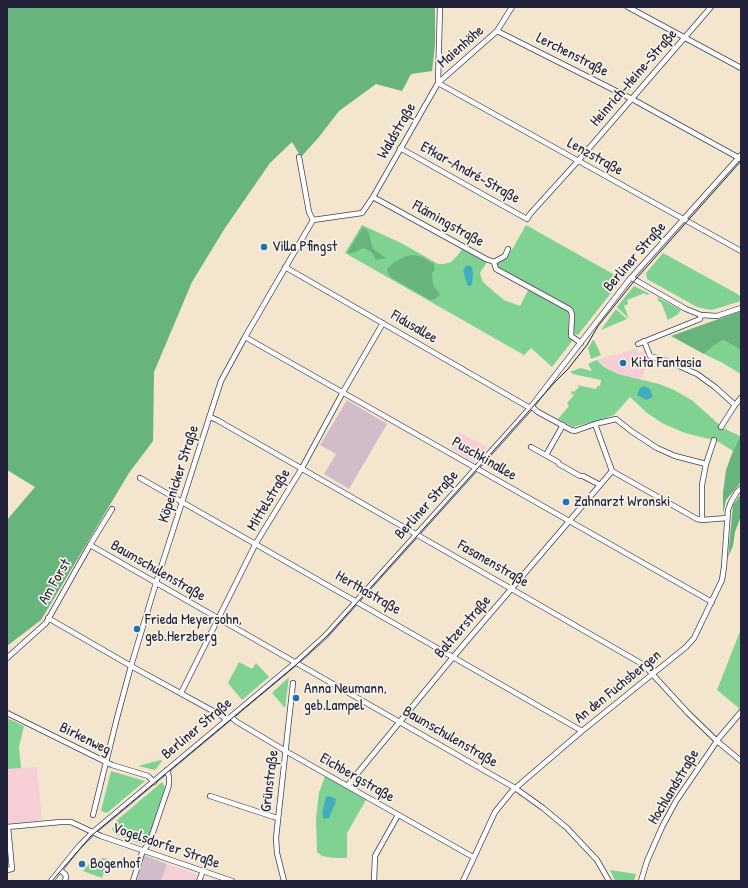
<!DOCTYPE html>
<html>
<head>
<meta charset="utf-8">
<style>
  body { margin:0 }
  #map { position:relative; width:748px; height:888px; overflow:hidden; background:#f4e5ce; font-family:"Patrick Hand",sans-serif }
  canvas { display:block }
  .frame { position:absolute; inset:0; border:8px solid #22223b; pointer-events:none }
</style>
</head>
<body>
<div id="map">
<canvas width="748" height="888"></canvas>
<div class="frame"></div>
</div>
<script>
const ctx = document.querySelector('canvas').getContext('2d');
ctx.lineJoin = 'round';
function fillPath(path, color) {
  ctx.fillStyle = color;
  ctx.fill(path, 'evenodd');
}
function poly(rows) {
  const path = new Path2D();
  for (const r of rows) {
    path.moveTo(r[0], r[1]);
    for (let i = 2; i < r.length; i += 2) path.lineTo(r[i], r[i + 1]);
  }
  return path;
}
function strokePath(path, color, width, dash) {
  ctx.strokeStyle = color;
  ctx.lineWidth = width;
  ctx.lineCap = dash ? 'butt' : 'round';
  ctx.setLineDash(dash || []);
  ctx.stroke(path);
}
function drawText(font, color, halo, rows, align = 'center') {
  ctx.font = font + ' "Patrick Hand",sans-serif';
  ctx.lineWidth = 3.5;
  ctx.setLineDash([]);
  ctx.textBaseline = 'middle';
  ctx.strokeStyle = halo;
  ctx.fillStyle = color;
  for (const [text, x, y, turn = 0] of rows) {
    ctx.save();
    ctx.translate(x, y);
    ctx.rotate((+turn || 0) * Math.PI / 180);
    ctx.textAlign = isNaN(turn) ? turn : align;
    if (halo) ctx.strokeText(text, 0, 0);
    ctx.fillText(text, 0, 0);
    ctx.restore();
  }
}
const built = poly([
  [637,348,639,353,645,351,648,358,642,377,639,379,628,377,613,372,597,360,615,354,616,355],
  [459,432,487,447,474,462,450,448],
  [37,767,42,820,7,824,7,769],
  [167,864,197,874,195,881,161,881]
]);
const industrial = poly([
  [347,400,387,424,349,489,324,474,336,454,320,445],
  [144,855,167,864,161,881,137,881]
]);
const green = poly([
  [362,225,403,244,438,264,444,264,451,262,458,255,462,249,487,262,480,273,481,277,483,282,493,291,504,300,520,306,529,288,569,310,568,334,573,340,552,367,531,348,524,355,345,253],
  [526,225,622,279,578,335,574,334,574,310,499,268,496,263,506,257,513,248],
  [663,253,741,296,741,301,712,310,706,309,697,307,647,279,646,273],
  [634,286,650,294,646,295,645,293,627,300,628,304,624,306,629,319,617,307],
  [657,297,681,310,677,315,668,320,661,302,659,302],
  [616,309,627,319,601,330],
  [593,340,594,340,601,355,591,359,588,348],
  [723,340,739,349,741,352,741,374,721,362,704,354,713,346],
  [597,360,604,367,618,374,659,384,674,390,693,401,723,428,740,436,733,451,717,441,685,433,664,424,647,413,630,397,614,415,600,420,573,427,558,419,569,406,567,403,574,395,571,393,572,391,574,392,579,387,577,385,596,389,597,386,600,386,601,380,573,374,570,372,580,368,592,371,588,364],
  [741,629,741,710,717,690],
  [239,662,252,669,256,663,269,677,242,700,228,683],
  [289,677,285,708,272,693],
  [7,718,24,726,19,747,21,768,7,769],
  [161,760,162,761,155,770,138,766],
  [111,771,145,781,107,813,101,811],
  [325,776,366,800,347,833,347,858,334,858,322,856,317,852,316,818,319,793],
  [162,782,165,787,148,841,141,844,115,834,112,829,118,822,116,821],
  [103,858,109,859,102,878,83,871,91,862],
  [610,870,636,874,634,881,615,881]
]);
const forest = poly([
  [7,7,435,7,435,45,432,71,411,74,402,91,376,84,339,111,319,137,301,157,292,142,270,163,225,228,192,282,154,372,153,441,129,473,41,620,7,646,7,520,35,487,7,470],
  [363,227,367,230,369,233,373,249,386,258,376,260,372,252,363,248,354,253,347,253],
  [415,255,422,257,434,264,435,270,432,273,433,285,440,295,435,299,430,300,392,278,389,275,387,269,393,263,406,256],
  [741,311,741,352,739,349,723,340,713,346,704,354,671,336],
  [741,434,741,482,726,500,723,514,723,493,726,470,733,451],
  [741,494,741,516,735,532,733,546,728,557,733,505]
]);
const water = poly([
  [469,265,472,267,473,274,472,285,470,286,468,286,466,281,463,270,466,266],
  [645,386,650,389,653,397,646,400,637,395,640,388],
  [329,796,336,799,335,804,329,818,324,819,322,814,324,805,326,797]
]);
const minor = poly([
  [512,7,497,31,438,83,741,251],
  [628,7,741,68],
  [497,31,632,99,741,159],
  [400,148,527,219,530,214,578,161,711,7],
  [373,197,486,259,494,262,505,256,508,249],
  [313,220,362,213,373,197,438,83,440,7],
  [494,262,496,269,569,309,571,311,572,315,571,336,581,343],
  [285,267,530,408],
  [632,278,686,309,701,315,717,316,741,308],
  [245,337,712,602],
  [644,341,650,356,670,362,697,374,715,387,735,405],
  [638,344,695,321,700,319,701,315],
  [531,406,538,412,571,430,575,431,595,424,612,471,697,519,702,520,727,518],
  [210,417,217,420,644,665,688,713,717,741,741,761],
  [595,424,616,419,631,431,657,448,675,456,706,464],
  [721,427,735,405,741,398],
  [531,447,558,462,559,464,580,476,583,476,600,485],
  [546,455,563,425],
  [140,478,582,731],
  [702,520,702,485,706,464,714,440],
  [90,545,515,788,543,808,567,828,597,860,609,881],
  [48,618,131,666,222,716,226,720],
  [7,658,46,623,90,545,112,509],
  [181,693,256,543,302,468,343,392,383,323],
  [7,713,112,765,148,776,154,782],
  [231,717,237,722,289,753,473,857],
  [347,786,454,656,612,471],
  [210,796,274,817,278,818],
  [93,815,117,718,131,666,156,583,221,381,245,337,313,220,309,212,299,157],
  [7,827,61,822,71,822,101,836,232,881],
  [7,870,12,869,8,827],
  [60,870,65,874,66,877,65,881],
  [51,881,79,846,93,832,295,663,325,636,530,408,629,280,741,155],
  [133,881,142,853,150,841,169,785,169,777,167,770],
  [199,881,203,871],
  [284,881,277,853,276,838,293,683],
  [374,881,375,856,398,815],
  [463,881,495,812,512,791,582,731,686,647,694,638,722,580,724,567,728,510,731,502,737,492,741,488],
  [641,881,647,861,662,827,676,801,719,738,741,712]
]);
const tram = poly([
  [52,881,91,836,297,664,329,634,555,382,568,369,587,345,598,326,635,280,741,161]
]);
const markers = [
  [264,247,4,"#1f6fb2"],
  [623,363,4,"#1f6fb2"],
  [566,502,4,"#1f6fb2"],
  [137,629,4,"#1f6fb2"],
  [296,698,4,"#1f6fb2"],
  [82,864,4,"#1f6fb2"]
];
const streetNames = [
  ["Maienhöhe",461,47,-41],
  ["Lerchenstraße",572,55,27],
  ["Heinrich-Heine-Straße",634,78,-49],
  ["Waldstraße",397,131,-60],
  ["Lenzstraße",595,157,29],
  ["Etkar-André-Straße",470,173,29],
  ["Flämingstraße",448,224,29],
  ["Berliner Straße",635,257,-49],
  ["Fidusallee",414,327,30],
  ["Puschkinallee",484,459,30],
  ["Köpenicker Straße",179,474,-72],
  ["Mittelstraße",269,500,-59],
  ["Berliner Straße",427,505,-48],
  ["Fasanenstraße",493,564,30],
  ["Baumschulenstraße",158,571,30],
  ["Am Forst",55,582,-60],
  ["Herthastraße",368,593,30],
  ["Baltzerstraße",463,627,-49],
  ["An den Fuchsbergen",618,687,-39],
  ["Berliner Straße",197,729,-40],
  ["Baumschulenstraße",450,737,30],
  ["Birkenweg",85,739,26],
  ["Eichbergstraße",357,778,30],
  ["Grünstraße",270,781,-83],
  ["Hochlandstraße",674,787,-59],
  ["Vogelsdorfer Straße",166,846,19]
];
const poiNames = [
  ["Villa Pfingst",272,247],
  ["Kita Fantasia",631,363],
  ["Zahnarzt Wronski",574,502],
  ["Frieda Meyersohn,",145,620],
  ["geb.Herzberg",145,637],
  ["Anna Neumann,",304,689],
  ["geb.Lampel",304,706],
  ["Bogenhof",90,864]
];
fillPath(built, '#f6cfd6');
fillPath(industrial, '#d1bdc9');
fillPath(green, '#80d293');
fillPath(forest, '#68b47d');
fillPath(water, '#41aebf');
strokePath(minor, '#423f51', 6);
strokePath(minor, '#fff', 4.5);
strokePath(tram, '#22223b', 1);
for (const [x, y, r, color] of markers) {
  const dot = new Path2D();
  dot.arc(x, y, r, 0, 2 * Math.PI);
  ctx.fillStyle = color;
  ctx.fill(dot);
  strokePath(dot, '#f7f3e8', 1.5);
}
drawText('15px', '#22223b', '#f7f3e8', streetNames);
drawText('15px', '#22223b', '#f7f3e8', poiNames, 'left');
</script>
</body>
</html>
